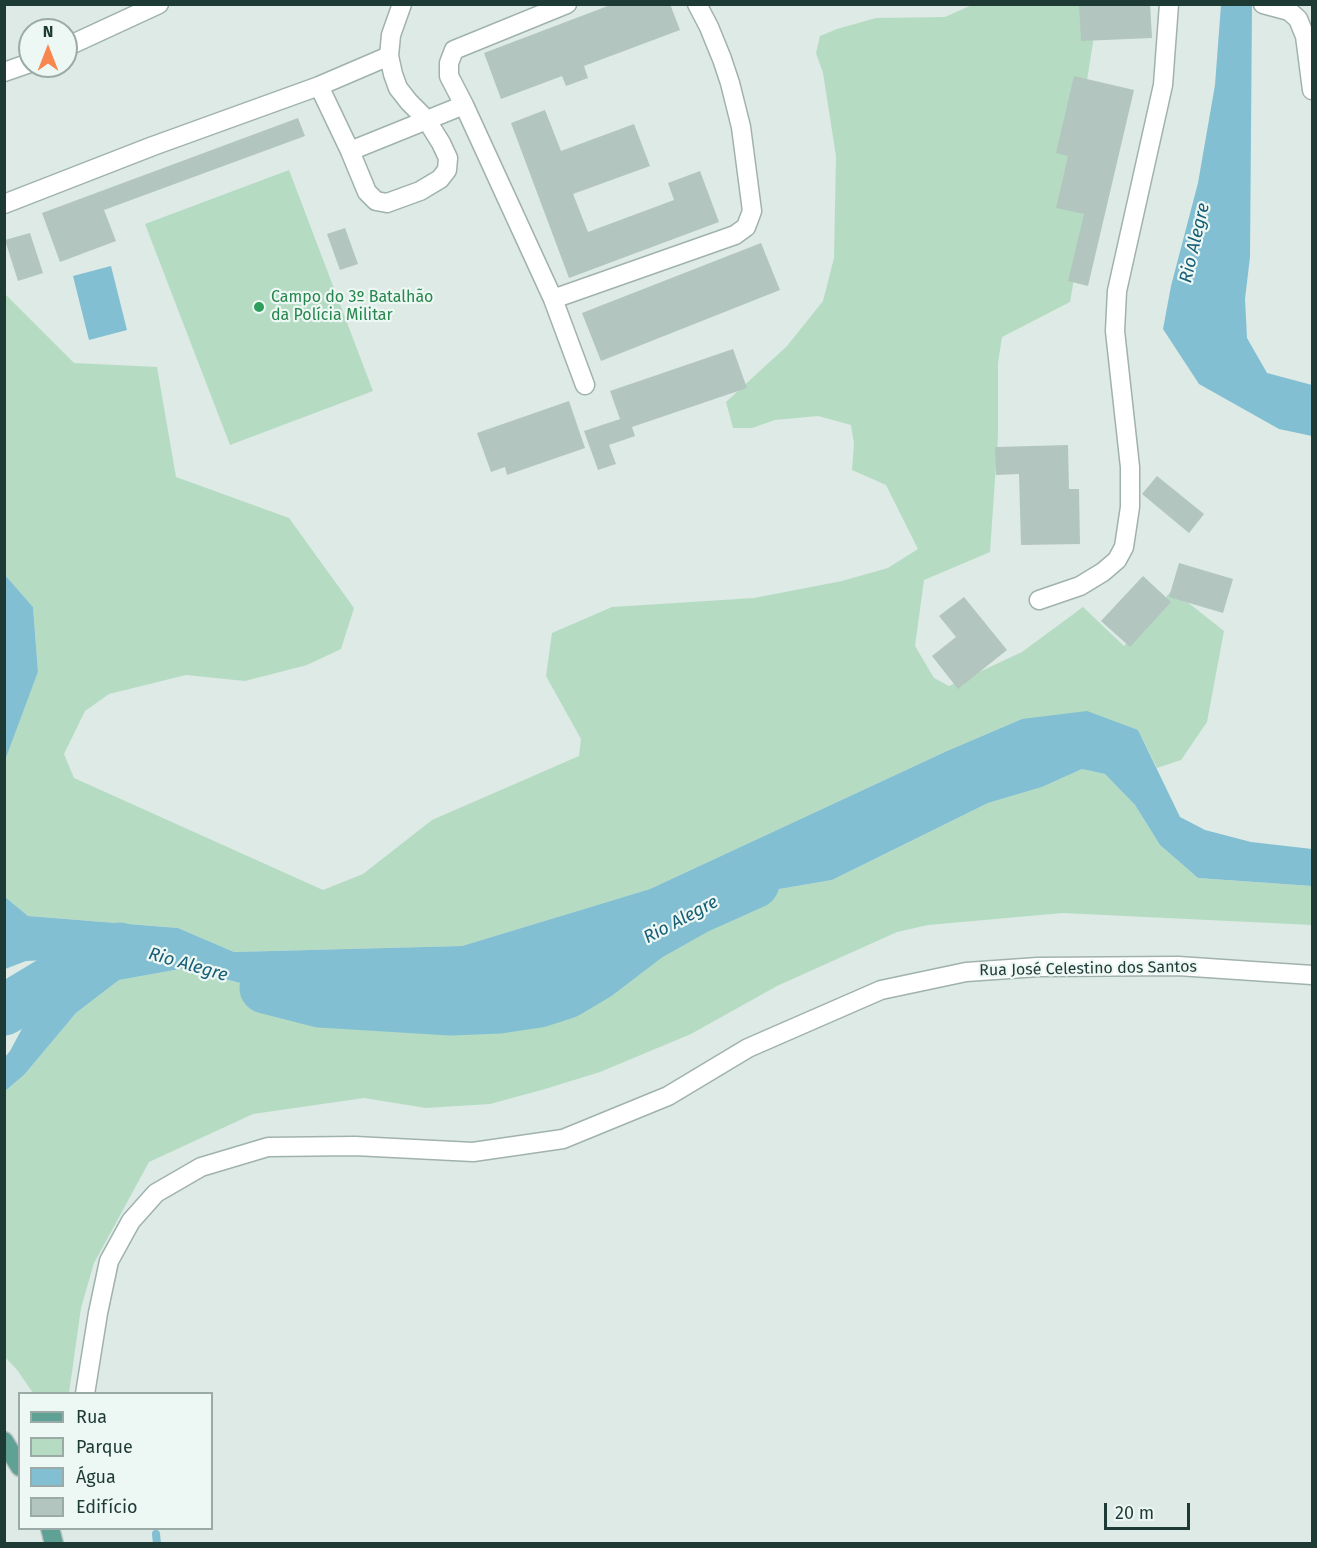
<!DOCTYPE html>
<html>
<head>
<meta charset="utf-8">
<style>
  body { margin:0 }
  #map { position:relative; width:1317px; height:1548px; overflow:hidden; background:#ddeae5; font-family:"Fira Sans",sans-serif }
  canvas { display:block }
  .frame { position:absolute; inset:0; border:6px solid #1e3a35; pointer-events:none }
  .legend { position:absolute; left:18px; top:1392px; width:195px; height:138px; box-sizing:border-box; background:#edf7f3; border:2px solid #9aaba7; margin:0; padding:8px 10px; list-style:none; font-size:18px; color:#1e3a35 }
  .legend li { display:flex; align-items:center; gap:12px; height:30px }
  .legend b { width:30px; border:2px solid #9aaba7 }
  .north { position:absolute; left:18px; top:18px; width:60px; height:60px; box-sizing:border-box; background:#edf7f3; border:2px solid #9aaba7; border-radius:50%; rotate:0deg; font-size:16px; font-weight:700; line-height:24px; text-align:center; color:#1e3a35 }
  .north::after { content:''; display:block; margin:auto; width:21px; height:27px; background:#f7874e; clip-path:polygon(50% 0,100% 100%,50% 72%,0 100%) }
  .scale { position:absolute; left:1104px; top:1503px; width:86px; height:27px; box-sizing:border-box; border:3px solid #1e3a35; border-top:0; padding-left:8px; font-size:18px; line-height:21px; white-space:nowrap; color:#1e3a35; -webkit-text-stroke:4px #edf7f3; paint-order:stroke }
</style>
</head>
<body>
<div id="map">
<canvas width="1317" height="1548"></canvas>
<div class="frame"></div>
<ul class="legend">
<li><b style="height:8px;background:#60a196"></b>Rua</li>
<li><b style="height:16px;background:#b5dcc3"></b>Parque</li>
<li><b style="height:16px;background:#82bfd2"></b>Água</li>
<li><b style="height:16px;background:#b3c5bf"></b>Edifício</li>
</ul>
<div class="north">N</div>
<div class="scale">20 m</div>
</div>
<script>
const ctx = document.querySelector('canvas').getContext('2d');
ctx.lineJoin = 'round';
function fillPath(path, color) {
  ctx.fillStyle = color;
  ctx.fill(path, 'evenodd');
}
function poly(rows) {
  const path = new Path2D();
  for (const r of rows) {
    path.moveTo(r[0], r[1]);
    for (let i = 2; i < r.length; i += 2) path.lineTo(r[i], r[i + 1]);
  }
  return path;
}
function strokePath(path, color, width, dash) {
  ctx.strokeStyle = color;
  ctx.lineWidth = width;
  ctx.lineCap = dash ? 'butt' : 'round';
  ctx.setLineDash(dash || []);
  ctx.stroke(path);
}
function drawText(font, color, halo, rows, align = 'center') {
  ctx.font = font + ' "Fira Sans",sans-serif';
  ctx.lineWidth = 4.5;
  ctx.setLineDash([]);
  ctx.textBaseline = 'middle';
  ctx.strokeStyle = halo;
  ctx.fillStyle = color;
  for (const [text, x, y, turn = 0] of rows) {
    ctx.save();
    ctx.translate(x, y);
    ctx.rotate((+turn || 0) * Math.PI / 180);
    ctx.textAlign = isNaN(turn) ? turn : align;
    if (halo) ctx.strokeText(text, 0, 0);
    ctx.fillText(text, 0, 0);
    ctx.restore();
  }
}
const green = poly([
  [972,5,1099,5,1087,80,1095,158,1070,302,1002,337,998,363,998,436,990,552,924,580,915,646,934,678,949,686,1022,652,1083,607,1124,646,1172,590,1224,631,1207,722,1181,760,1157,768,1138,730,1022,719,947,751,650,889,462,946,234,952,178,928,28,916,5,897,4,760,38,672,33,607,5,575,5,294,74,363,157,367,176,477,289,518,354,608,341,649,307,665,245,681,186,675,109,694,85,711,64,754,74,778,323,890,363,874,432,820,579,756,581,739,546,676,552,633,612,607,754,598,842,581,888,568,918,549,886,485,852,470,854,444,851,425,818,416,775,420,752,428,733,428,726,402,787,346,823,301,834,258,836,156,823,73,816,53,820,36,837,29,876,18,945,17],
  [289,170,373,391,230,445,145,224],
  [1082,769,1105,774,1135,805,1160,845,1198,878,1312,886,1312,925,1063,913,928,925,897,932,777,986,691,1034,600,1072,545,1089,490,1104,426,1108,364,1098,253,1114,149,1162,94,1263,81,1308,69,1393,33,1393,18,1371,5,1357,5,1091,24,1075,76,1013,119,980,186,968,315,1004,578,980,657,923,744,895,832,880,988,803,1042,787]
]);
const water = poly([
  [1221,5,1252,5,1250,257,1245,299,1247,338,1267,373,1312,385,1312,436,1279,429,1199,384,1163,329,1171,286,1198,183,1215,85],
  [111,266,127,330,89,340,73,276],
  [5,575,33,607,38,672,5,760],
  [1087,711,1138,730,1180,817,1205,830,1251,842,1312,849,1312,886,1198,878,1160,845,1135,805,1105,774,1082,769,1042,787,988,803,832,880,744,895,657,923,578,980,315,1004,186,968,119,980,76,1013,24,1075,5,1091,5,1057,10,1051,31,1012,60,975,47,960,26,961,5,969,5,897,28,916,178,928,234,952,462,946,650,889,947,751,1022,719]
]);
const stream = poly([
  [156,1534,157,1544]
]);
const river = poly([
  [265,988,320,1002,451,1010,499,1008,539,1002,567,993,597,975,648,936,696,909,754,883],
  [4,1010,75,967,111,950,120,948]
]);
const building = poly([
  [613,4,670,4,680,30,584,66,588,78,566,86,562,76,501,99,484,53],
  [1079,4,1150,4,1152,38,1081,41],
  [1074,76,1134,90,1088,286,1068,281,1084,214,1056,208,1068,156,1056,153],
  [545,110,561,151,634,124,650,166,573,194,588,232,674,200,668,183,700,171,719,222,569,278,511,123],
  [298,118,305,136,104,210,116,241,60,262,42,213],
  [345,228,358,264,340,270,327,234],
  [30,233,43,273,18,281,5,240],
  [761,243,780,290,601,361,582,313],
  [733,349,747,388,632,427,635,436,609,445,616,464,598,470,584,431,620,419,610,391],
  [569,401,585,448,507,475,505,467,491,472,477,433],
  [1068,445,1069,489,1079,489,1080,544,1021,545,1019,474,996,475,995,447],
  [1157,476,1204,514,1189,533,1142,494],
  [1179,563,1233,579,1223,613,1169,597],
  [1143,576,1171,602,1130,647,1101,621],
  [964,597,1007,650,958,689,932,656,956,637,939,616]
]);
const minor = poly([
  [1263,4,1289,11,1298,19,1305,36,1312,90],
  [66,47,159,4],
  [4,72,30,63],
  [319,86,389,56],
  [464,105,449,76,449,63,454,50,567,4],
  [350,151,464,105,553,299,585,385],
  [4,204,153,146,319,86,350,151,367,192,376,201,387,203,420,191,440,179,447,170,448,158,441,143,426,119,409,102,398,88,393,74,389,56,391,35,402,4],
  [553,299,735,235,746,227,752,211,741,127,730,83,722,59,709,27,697,4],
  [1039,600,1080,586,1103,572,1117,560,1124,547,1130,507,1130,467,1115,331,1117,291,1163,85,1169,4],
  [85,1394,98,1313,109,1261,131,1221,156,1193,201,1167,268,1147,355,1146,473,1152,563,1139,668,1096,748,1048,881,990,966,972,1038,967,1178,966,1312,975]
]);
const major = poly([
  [4,1441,20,1467],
  [50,1528,54,1544]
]);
const markers = [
  [259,307,6,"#2e9e5b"]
];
const leisureNames = [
  ["Campo do 3º Batalhão",271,298],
  ["da Polícia Militar",271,316]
];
const streetNames = [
  ["Rua José Celestino dos Santos",1088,969,-1]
];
const waterNames = [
  ["Rio Alegre",1195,243,-77],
  ["Rio Alegre",681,920,-28],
  ["Rio Alegre",188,965,16]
];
fillPath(green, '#b5dcc3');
fillPath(water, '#82bfd2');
strokePath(stream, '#82bfd2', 8);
strokePath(river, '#82bfd2', 51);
fillPath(building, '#b3c5bf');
strokePath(minor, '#a0b2ad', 21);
strokePath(major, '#bcc4c2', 21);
strokePath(minor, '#fff', 18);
strokePath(major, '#60a196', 18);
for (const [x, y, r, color] of markers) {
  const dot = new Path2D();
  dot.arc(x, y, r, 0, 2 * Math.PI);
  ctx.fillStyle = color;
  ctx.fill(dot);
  strokePath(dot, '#edf7f3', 2);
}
drawText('16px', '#27864d', '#edf7f3', leisureNames, 'left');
drawText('16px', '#1e3a35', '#edf7f3', streetNames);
drawText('italic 18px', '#175e77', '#edf7f3', waterNames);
</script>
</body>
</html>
